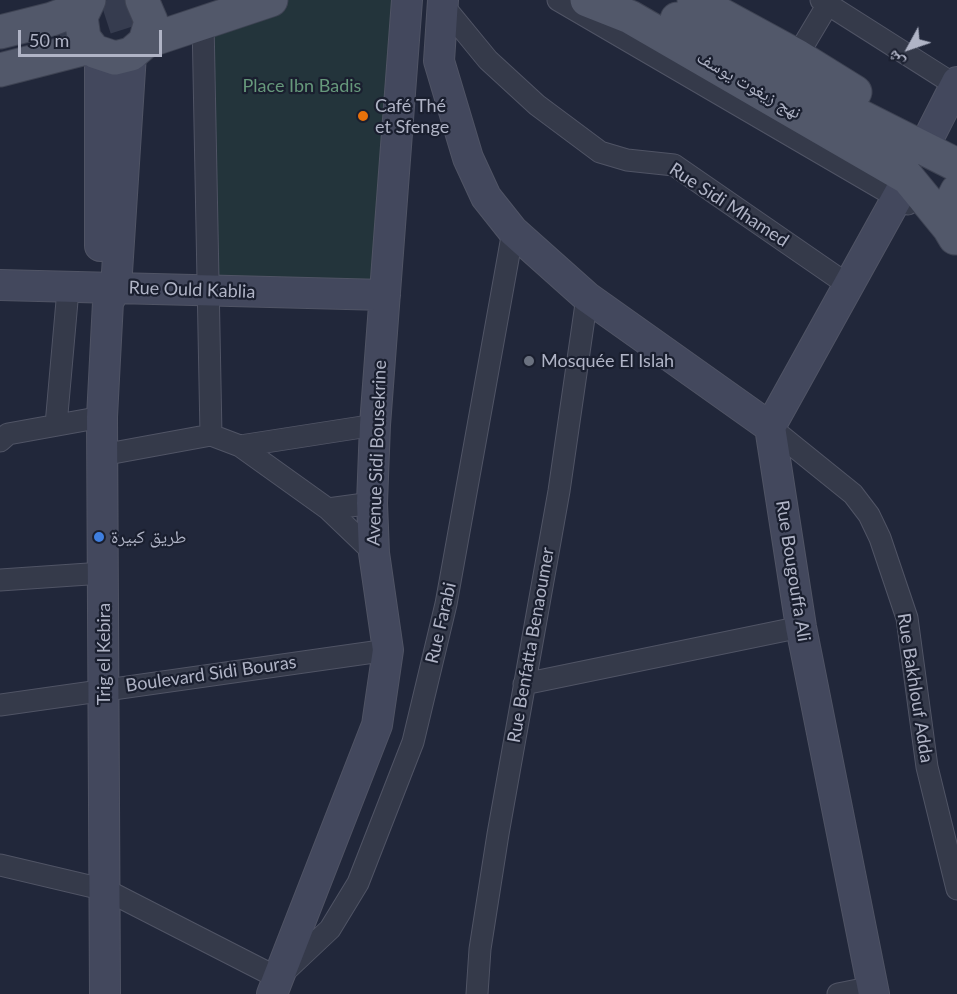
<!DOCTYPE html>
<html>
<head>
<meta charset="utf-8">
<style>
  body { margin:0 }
  #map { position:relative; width:957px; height:994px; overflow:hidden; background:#21273a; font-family:Lato,"Noto Naskh Arabic",sans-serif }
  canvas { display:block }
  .north { position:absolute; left:879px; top:18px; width:60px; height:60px; -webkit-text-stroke:4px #1a1f2f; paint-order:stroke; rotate:230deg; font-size:16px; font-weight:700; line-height:24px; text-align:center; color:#b0b4c6 }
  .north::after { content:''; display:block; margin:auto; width:21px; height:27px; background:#b0b4c6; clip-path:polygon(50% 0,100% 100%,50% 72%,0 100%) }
  .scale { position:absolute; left:18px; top:30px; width:144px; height:27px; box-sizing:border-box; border:3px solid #b0b4c6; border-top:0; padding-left:8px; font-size:18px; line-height:21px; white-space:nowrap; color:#b0b4c6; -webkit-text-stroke:4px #1a1f2f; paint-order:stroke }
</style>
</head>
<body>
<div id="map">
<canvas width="957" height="994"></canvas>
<div class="north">ش</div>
<div class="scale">50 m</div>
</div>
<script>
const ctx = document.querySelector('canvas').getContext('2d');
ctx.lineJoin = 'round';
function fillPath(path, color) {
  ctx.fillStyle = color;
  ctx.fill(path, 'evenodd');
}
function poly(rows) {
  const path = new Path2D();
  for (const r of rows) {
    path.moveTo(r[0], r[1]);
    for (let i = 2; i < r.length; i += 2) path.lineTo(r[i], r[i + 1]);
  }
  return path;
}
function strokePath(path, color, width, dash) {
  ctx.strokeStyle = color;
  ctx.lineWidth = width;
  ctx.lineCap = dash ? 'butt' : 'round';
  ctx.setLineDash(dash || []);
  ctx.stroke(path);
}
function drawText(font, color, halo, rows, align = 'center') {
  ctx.font = font + ' Lato,"Noto Naskh Arabic",sans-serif';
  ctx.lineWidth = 4.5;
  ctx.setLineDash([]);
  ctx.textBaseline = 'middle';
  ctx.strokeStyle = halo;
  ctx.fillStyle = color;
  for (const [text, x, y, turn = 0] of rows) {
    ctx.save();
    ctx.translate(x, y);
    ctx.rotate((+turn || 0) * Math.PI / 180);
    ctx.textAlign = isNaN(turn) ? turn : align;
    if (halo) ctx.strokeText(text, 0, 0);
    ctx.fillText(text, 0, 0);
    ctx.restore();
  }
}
const green = poly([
  [282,0,395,0,374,283,219,278,214,22]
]);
const primaryTunnel = poly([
  [59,33,161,0]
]);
const street = poly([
  [558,0,908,204],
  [821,0,955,85],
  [442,4,488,60,537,105,600,152,627,160,674,165,848,285],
  [203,21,211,435],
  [797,56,828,4],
  [56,425,67,301],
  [770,427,853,494,869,515,880,538,907,618,927,767,957,889],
  [0,441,8,434,102,417],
  [240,446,375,425],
  [102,455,211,435,240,446,328,509,374,553],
  [328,509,372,503],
  [0,580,103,573],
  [524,684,801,627],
  [0,705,388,650],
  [0,865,106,890,278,978,330,929,358,883,413,742,446,604,513,231],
  [477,994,480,949,498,834,559,491,587,297],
  [838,994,873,987]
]);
const secondary = poly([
  [443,0,439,61,468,158,486,197,513,231,587,297,770,427],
  [924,147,957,82],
  [100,246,100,54],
  [0,285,385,295],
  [105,994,102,417,108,302,116,288,131,54],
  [272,994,377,725,388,650,374,553,372,503,375,425,407,0],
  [874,994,801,627,770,427,908,178]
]);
const primary = poly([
  [89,0,81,17,84,38,94,51,115,58,131,54,145,42,151,21,142,0],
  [587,0,630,17,908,178],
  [694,0,797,56,855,92],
  [677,19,814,93,957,165],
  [0,32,52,19,84,7],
  [145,42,271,0],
  [0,70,90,47],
  [895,162,949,228],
  [955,238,949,228,947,211,957,191]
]);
const markers = [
  [363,116,6,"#e8710a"],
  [529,361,6,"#6b7280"],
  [99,537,6,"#3f7fe0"]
];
const streetNames = [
  ["نهج زيغوت يوسف",749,85,30],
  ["Rue Sidi Mhamed",729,205,33],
  ["Rue Ould Kablia",192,290,2],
  ["Avenue Sidi Bousekrine",377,453,-88],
  ["Rue Bougouffa Ali",793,571,81],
  ["Rue Farabi",441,623,-77],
  ["Rue Benfatta Benaoumer",531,645,-80],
  ["Trig el Kebira",104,654,-90],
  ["Boulevard Sidi Bouras",211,674,-8],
  ["Rue Bakhlouf Adda",915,688,81]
];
const parkNames = [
  ["Place Ibn Badis",302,86]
];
const poiNames = [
  ["Café Thé",375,106],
  ["et Sfenge",375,127],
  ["Mosquée El Islah",541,361],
  ["طريق كبيرة",111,537]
];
fillPath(green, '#23343b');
strokePath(primaryTunnel, '#363c4f', 33, [33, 16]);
strokePath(street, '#505465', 23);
strokePath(secondary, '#505465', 32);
strokePath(primary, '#3e4353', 35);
strokePath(street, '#353a4a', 21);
strokePath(secondary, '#43485d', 30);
strokePath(primary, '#52586a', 33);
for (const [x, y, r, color] of markers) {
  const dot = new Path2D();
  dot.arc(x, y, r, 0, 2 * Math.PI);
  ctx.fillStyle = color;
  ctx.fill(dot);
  strokePath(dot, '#1a1f2f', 2);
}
drawText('18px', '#b0b4c6', '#1a1f2f', streetNames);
drawText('18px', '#66987b', '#1a1f2f', parkNames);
drawText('18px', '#b0b4c6', '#1a1f2f', poiNames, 'left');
</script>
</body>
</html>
